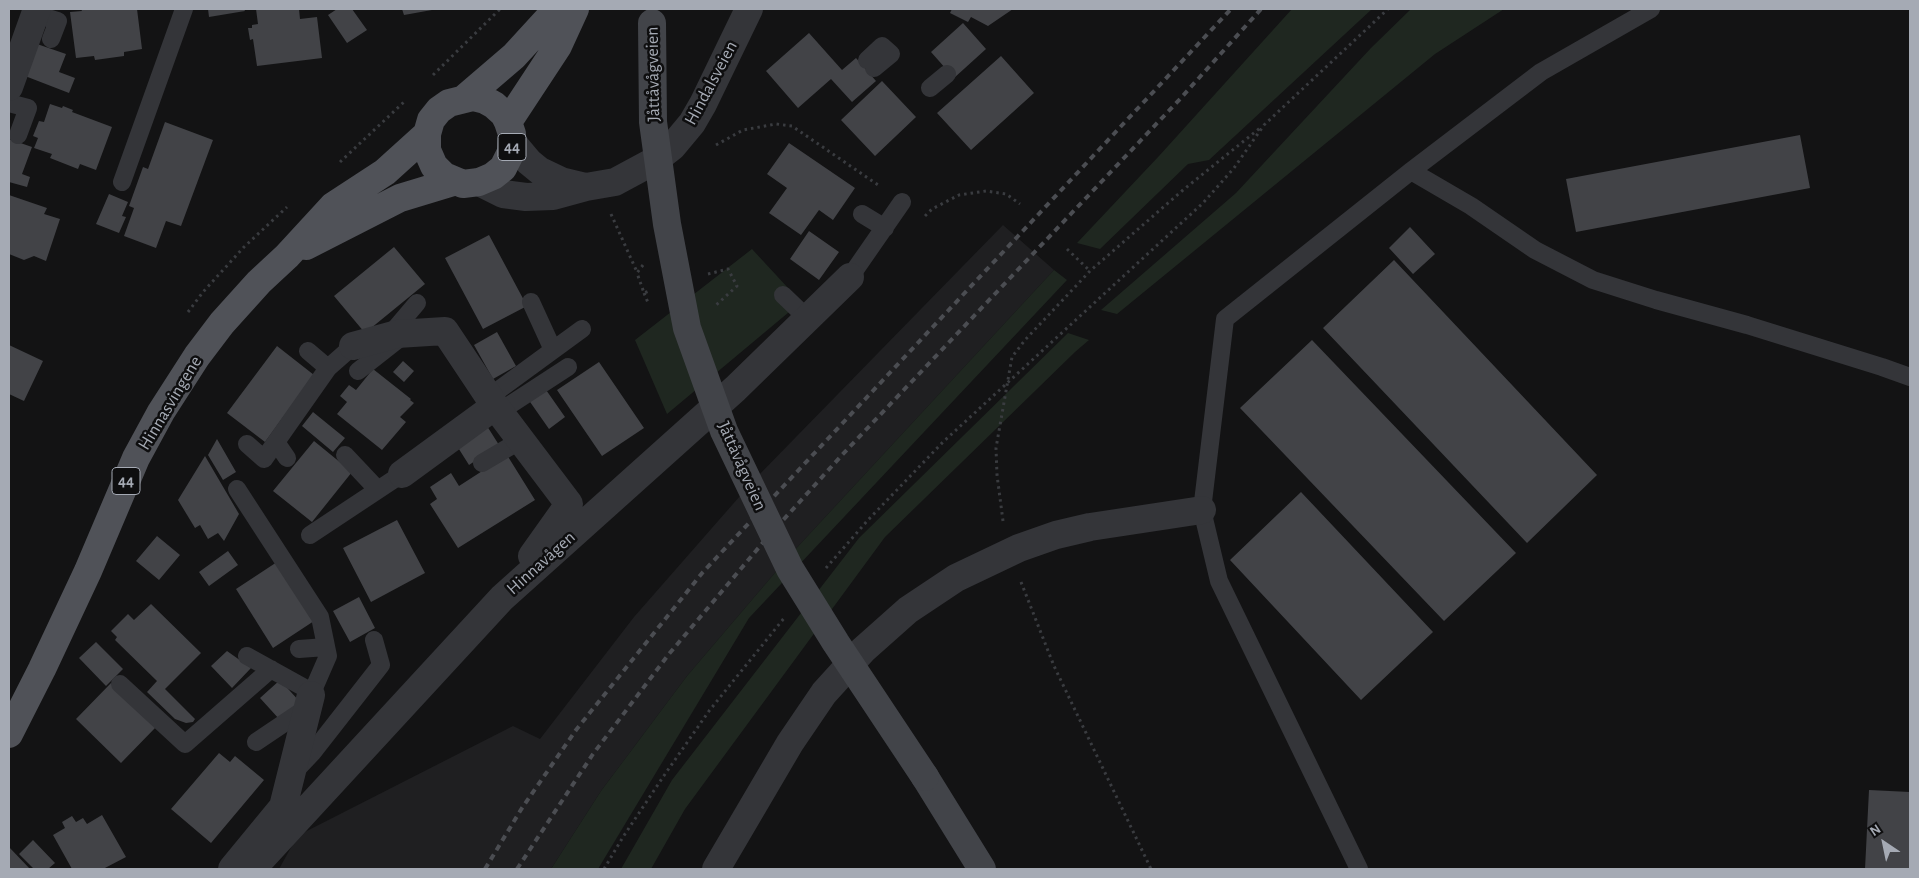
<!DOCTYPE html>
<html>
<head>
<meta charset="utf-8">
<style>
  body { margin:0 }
  #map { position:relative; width:1919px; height:878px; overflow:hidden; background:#131314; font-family:"Alegreya Sans",sans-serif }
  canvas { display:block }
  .frame { position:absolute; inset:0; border:10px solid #a5aab4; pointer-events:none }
  .north { position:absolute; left:1859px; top:818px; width:50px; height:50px; -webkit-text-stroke:4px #0e0e0f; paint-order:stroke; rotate:326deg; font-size:14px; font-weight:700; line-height:20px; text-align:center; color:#a5aab4 }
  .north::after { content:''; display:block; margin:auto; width:18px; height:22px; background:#a5aab4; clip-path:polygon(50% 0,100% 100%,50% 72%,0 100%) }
</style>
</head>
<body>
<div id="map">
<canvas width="1919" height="878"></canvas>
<div class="frame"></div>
<div class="north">N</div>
</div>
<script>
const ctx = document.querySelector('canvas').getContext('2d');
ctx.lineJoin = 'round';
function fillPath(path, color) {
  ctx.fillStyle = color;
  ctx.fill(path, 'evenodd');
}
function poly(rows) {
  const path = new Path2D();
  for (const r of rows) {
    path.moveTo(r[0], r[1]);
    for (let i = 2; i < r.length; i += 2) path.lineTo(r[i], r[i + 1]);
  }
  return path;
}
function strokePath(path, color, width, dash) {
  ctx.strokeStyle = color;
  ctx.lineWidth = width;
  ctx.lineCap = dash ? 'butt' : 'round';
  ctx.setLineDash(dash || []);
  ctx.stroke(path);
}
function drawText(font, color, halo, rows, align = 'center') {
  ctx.font = font + ' "Alegreya Sans",sans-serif';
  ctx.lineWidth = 5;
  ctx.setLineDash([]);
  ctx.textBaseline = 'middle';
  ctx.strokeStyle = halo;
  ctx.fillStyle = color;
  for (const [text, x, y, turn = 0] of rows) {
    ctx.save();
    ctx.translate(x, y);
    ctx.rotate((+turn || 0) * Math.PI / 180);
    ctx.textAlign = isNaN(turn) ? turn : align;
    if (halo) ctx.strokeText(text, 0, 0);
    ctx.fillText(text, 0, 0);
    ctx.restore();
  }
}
const built = poly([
  [1003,225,1054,270,791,554,687,676,601,791,551,869,279,869,294,842,295,837,513,726,540,739,634,617,754,480]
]);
const green = poly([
  [1292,9,1372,9,1209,160,1188,164,1100,249,1077,243,1159,156],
  [1411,9,1504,9,1435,54,1117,314,1101,310,1236,193,1371,48],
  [752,249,801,302,667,414,635,340],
  [1054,270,1067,280,749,618,598,869,551,869,601,791,687,676,791,554],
  [1068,333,1089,340,1075,352,885,537,685,809,651,869,621,869,672,780,859,538]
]);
const building = poly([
  [81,9,137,9,142,49,124,52,124,56,95,60,94,56,76,58,70,12,82,11],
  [208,9,244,9,245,11,209,17],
  [256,9,299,9,300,19,317,17,322,58,257,66,253,39,250,40,248,28,252,28,252,25,258,24],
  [337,9,352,9,367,30,347,43,328,15],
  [402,9,432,9,432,10,404,15],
  [952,9,1013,9,988,26,971,17,968,22,950,13],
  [963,23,986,49,954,78,931,52],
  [809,33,842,70,856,58,876,81,852,102,831,79,798,108,766,71],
  [37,44,66,54,59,72,75,78,69,93,25,76],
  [1001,56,1034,93,971,150,937,113],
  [882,81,916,117,875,156,841,120],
  [50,104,62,108,63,106,73,110,72,112,112,127,96,170,80,164,78,169,50,158,52,154,34,148,38,138,33,136,39,121,44,122],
  [165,122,213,140,181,226,166,221,156,248,124,236,134,208,129,206,143,167,148,169],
  [1800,135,1810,188,1576,232,1566,179],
  [9,139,32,147,22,174,30,177,27,187,9,182],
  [789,143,855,188,833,220,819,210,801,235,769,213,787,188,767,174],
  [109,194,128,202,122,216,126,217,119,233,96,224],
  [9,195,47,208,44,214,60,219,46,261,34,256,24,260,9,254],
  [1410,227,1435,254,1413,274,1389,248],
  [809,231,839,252,819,280,790,259],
  [489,235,527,306,483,329,445,258],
  [394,247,425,284,365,333,334,296],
  [1394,260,1597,475,1527,543,1323,328],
  [497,332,516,366,493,379,474,345],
  [1312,340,1516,553,1444,621,1240,408],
  [9,345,43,361,24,401,9,394],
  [277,346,314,375,265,442,227,413],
  [403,361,414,371,404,382,393,372],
  [599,362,644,428,602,456,557,390],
  [373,369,411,399,410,400,414,403,400,417,406,422,382,450,337,414,347,402,340,396,349,385,356,390],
  [544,387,565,417,549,429,528,399],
  [313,412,345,438,333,452,302,426],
  [487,426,499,445,469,465,457,446],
  [217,439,236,472,223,480,208,455],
  [314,441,352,472,312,522,273,491],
  [507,455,535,500,458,548,430,504,437,499,430,487,451,473,459,486],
  [205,456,239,514,224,541,218,533,208,539,200,525,195,528,178,500],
  [1301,492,1433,632,1361,700,1230,560],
  [397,520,425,573,371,602,343,548],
  [157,536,180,555,159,580,136,561],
  [228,551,238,565,209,586,199,572],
  [277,562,314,621,273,648,236,589],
  [359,597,375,628,350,642,333,611],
  [151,604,201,653,165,689,195,719,193,722,186,723,175,719,147,692,157,681,115,640,117,637,111,631,128,614,134,620],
  [96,642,123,669,106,686,79,658],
  [227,651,251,668,232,688,211,666],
  [280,680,300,702,280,720,260,698],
  [111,683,156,727,121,763,76,719],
  [219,753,230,762,235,756,264,780,211,843,171,809],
  [1869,790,1910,792,1910,869,1865,869],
  [102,815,126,857,103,869,72,869,53,835,65,828,62,822,72,816,76,822,83,818,87,824],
  [33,840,55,863,48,869,34,869,19,854],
  [9,847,30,869,9,869]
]);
const path = poly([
  [433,75,500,9],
  [716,145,743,130,776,124,792,126,881,187],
  [340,162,404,102],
  [611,214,637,272],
  [925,216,932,209,959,195,986,191,1006,194,1020,204],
  [1067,249,1090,271],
  [643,265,637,273,644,293,649,291],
  [708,274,728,269,737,286,714,307],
  [644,293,649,305],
  [188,312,203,292,244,247,287,207],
  [1003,521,997,475,996,448,1012,357,1025,340,1090,271,1183,190,1260,128],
  [826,568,868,520,943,442,1203,203,1234,168,1264,125,1388,9],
  [1021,582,1054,666,1151,869],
  [604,869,623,837,663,777,709,711,785,617]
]);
const lane = poly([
  [35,14,58,21,51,39],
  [867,60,882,46,891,54,874,68],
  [930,88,947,74],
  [9,103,28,108,18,135],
  [1411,171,1471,206,1535,250,1593,280,1656,300,1747,325,1882,367,1910,377],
  [122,182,184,9],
  [862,214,885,228],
  [850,277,902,202],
  [783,295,807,318],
  [531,302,553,350],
  [389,336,417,303],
  [308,351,328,368,353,346],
  [358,371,400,338],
  [489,397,582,329],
  [499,412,568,367],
  [276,442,287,458],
  [247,444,264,459,328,368],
  [345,455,378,490],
  [482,463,521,440],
  [237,489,320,617,328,656,311,695],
  [310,535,402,474],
  [299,649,326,647],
  [247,656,312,692],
  [120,684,185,744,271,669],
  [256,742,308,707],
  [295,771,313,752,381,665,374,640],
  [1359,869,1219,581,1202,510,1225,319,1411,171,1541,72,1651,9]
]);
const street = poly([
  [9,87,37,9],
  [513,143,529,162,540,171,561,181,586,187],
  [479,182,503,194,526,197,553,196,586,187,615,182,654,161,672,147,692,123,703,104,749,9],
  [353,346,397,334,445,331,495,406,402,474],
  [495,406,569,504,532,556],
  [232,869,283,807,311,695],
  [252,869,502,598,735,389,850,277],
  [716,869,790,743,824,693,863,650,908,610,956,578,1019,548,1056,535,1090,527,1202,510]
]);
const secondary = poly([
  [925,777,982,869]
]);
const primary = poly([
  [465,98,514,56,557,9],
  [508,122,558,46,575,9],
  [306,246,400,198,456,181],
  [9,734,42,669,88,571,136,458,161,412,197,356,222,323,259,282,287,256,333,206,385,172,427,134,431,120,439,110,449,103,473,97,485,100,494,105,504,114,508,122,512,134,511,152,503,168,493,176,479,182,463,184,444,176,434,166,427,150,427,134]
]);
const rail = poly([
  [485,869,522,808,576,730,703,572,1231,9],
  [517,869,593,754,669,654,766,539,842,455,1180,99,1261,9]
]);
const secondaryBridge = poly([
  [652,23,653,122,667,224,687,328,724,431,790,569,836,643,925,777]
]);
const shields = [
  [512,147,28],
  [126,481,28]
];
const shieldNames = [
  ["44",512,147],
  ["44",126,481]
];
const streetNames = [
  ["Jåttåvågveien",653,74,-91],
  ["Hindalsveien",711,83,-62],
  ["Hinnasvingene",170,403,-59],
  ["Jåttåvågveien",742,466,66],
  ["Hinnavågen",541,563,-42]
];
fillPath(built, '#1f1f21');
fillPath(green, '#1f2720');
fillPath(building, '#424347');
strokePath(path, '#3a3c40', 3, [2.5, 4]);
strokePath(lane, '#343539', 18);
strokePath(street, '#343539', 28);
strokePath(secondary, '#424449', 28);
strokePath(primary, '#505258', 28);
strokePath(rail, '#4b4d52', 4, [6, 5]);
strokePath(secondaryBridge, '#424449', 28);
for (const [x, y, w] of shields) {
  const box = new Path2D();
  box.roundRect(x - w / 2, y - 13.5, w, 27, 4);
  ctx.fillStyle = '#0e0e0f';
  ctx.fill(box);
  strokePath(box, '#a5aab4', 1);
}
drawText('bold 16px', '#a5aab4', null, shieldNames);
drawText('18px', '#a5aab4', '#0e0e0f', streetNames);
</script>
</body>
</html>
